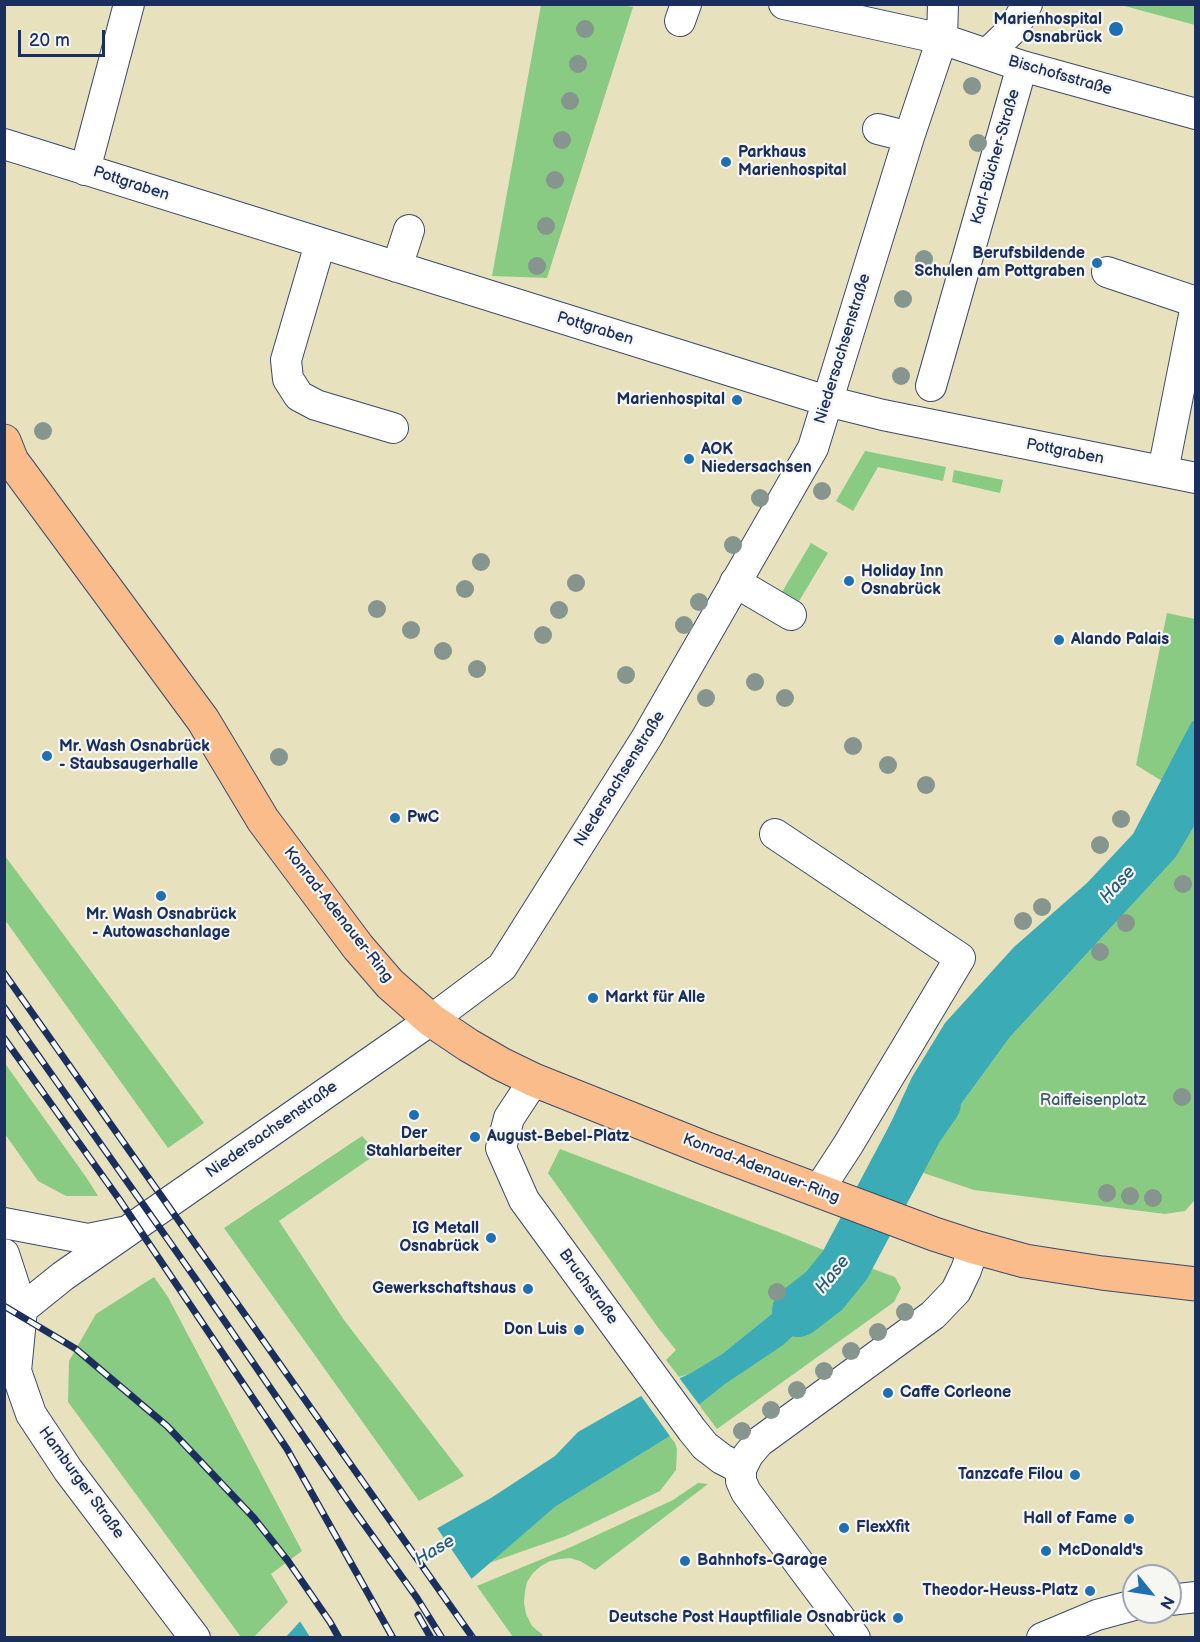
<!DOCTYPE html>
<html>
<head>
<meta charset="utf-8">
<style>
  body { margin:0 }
  #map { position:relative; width:1200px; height:1642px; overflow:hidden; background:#e7e1be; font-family:"Balsamiq Sans",sans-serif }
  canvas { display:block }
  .frame { position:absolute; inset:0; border:6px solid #1b2f5e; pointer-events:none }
  .north { position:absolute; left:1122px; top:1564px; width:60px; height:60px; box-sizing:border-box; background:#f6f6f2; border:2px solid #9ea6b7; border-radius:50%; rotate:120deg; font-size:16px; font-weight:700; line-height:24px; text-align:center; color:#1b2f5e }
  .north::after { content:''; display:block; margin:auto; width:21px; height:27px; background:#1f6fb2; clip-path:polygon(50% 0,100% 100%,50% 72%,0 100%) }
  .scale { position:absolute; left:18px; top:30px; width:87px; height:27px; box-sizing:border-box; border:3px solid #1b2f5e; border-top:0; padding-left:8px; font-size:18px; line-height:21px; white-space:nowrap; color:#1b2f5e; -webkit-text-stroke:4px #f6f6f2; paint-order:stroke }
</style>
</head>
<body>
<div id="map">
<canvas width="1200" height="1642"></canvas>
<div class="frame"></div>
<div class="north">N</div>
<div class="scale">20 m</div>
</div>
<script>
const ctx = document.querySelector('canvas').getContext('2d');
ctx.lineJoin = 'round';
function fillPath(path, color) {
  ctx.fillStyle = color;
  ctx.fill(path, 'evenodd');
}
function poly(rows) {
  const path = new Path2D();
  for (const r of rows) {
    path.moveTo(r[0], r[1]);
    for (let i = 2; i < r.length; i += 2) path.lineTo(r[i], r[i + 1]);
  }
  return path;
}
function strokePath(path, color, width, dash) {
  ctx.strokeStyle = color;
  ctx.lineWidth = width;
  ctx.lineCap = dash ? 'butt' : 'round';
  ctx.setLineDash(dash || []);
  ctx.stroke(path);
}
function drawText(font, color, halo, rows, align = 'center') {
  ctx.font = font + ' "Balsamiq Sans",sans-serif';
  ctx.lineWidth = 4.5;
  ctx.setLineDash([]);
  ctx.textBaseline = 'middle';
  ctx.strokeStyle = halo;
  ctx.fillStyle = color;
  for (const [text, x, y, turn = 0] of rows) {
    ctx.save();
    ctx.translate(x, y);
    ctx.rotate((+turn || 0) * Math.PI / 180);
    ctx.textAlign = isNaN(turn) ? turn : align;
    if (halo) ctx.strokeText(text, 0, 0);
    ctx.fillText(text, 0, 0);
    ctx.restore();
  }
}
const green = poly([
  [615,4,633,7,547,278,492,276,541,5],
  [1121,5,1195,5,1195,25],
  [865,451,946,467,943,481,878,467,853,511,836,501],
  [954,470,1003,480,1000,493,952,482],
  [811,543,828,553,799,601,782,592],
  [1167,613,1195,619,1195,722,1192,721,1162,781,1136,765],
  [1195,825,1195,1200,1185,1211,1165,1214,974,1190,915,1170,959,1107,1010,1037,1176,857],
  [5,856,204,1123,168,1148,5,920],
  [4,1062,86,1177,98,1196,66,1196,38,1181,5,1134],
  [362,1136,378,1153,279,1221,344,1320,464,1476,419,1501,224,1228],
  [560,1149,781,1233,834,1254,820,1278,789,1300,722,1354,689,1374,679,1377,666,1360,676,1350,659,1329,548,1173],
  [865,1266,895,1277,901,1288,894,1302,717,1429,699,1405,860,1274],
  [154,1277,168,1297,302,1551,271,1574,288,1602,254,1637,241,1637,68,1402,69,1361,96,1314],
  [670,1436,675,1443,677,1449,676,1470,660,1491,566,1536,489,1563,555,1507],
  [698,1483,708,1484,595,1570,580,1561,570,1558,560,1559,550,1561,541,1566,533,1573,527,1582,525,1591,524,1603,526,1614,532,1626,543,1635,540,1637,513,1637,477,1586,571,1547,673,1500]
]);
const water = poly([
  [1192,721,1196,722,1195,825,1176,857,1010,1037,959,1107,915,1170,876,1155,912,1077,945,1023,1014,947,1087,883,1133,834],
  [834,1254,865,1266,860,1274,783,1345,725,1384,699,1405,670,1436,555,1507,469,1581,393,1637,285,1638,306,1615,370,1566,491,1498,555,1456,578,1432,641,1396,689,1374,722,1354,789,1300,820,1278]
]);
const pier = poly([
  [677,1375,701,1407,672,1439,639,1393],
  [435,1525,473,1581,398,1638,310,1637,298,1618,304,1613,368,1564]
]);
const river = poly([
  [798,1311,824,1291,845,1265,917,1129,935,1103]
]);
const minor = poly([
  [784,4,942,39,1022,66,1196,114],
  [680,21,686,4],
  [987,54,1014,28,1027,4],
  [878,129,909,137],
  [4,144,827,401,883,415,1196,478],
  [85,170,129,4],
  [320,244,286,360,288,379,299,396,316,405,393,428],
  [397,267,409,230],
  [1107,272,1196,302],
  [931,386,1022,66],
  [1163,471,1196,305],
  [735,582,791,615],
  [775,834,960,958,848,1145,818,1191],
  [534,1080,509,1118,501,1148,524,1200,692,1430,705,1446,722,1459,741,1469],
  [4,1223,88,1239,123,1232],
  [4,1254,22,1309,16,1371,31,1414,68,1470,195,1638],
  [4,1326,22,1309,63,1276,431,1020,502,967,647,737,813,448,909,137,942,39,943,4],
  [1170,1600,1196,1597],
  [855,1638,746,1492,741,1481,741,1469,748,1455,759,1442,933,1315,956,1291,966,1270,974,1247],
  [1042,1638,1097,1615,1134,1605]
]);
const major = poly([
  [4,441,12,461,203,720,263,820,358,947,390,984,431,1020,468,1045,501,1064,534,1080,707,1149,934,1234,974,1247,1025,1261,1102,1273,1196,1284]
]);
const rail = poly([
  [4,973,473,1638],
  [4,1007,195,1278,356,1513,417,1598,442,1638],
  [4,1038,119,1199,287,1449,393,1638],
  [4,1306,76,1349,167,1426,254,1518,288,1561,330,1622,339,1638],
  [418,1615,431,1638]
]);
const trees = [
  [585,29],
  [578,64],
  [972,86],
  [570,101],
  [562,140],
  [978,143],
  [555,180],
  [546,226],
  [924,259],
  [537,266],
  [903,299],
  [901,376],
  [43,431],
  [822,491],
  [760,498],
  [733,545],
  [481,562],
  [576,583],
  [465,589],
  [699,602],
  [377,609],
  [559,610],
  [684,625],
  [411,630],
  [543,635],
  [443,651],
  [477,669],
  [626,675],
  [755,682],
  [706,698],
  [785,698],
  [853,746],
  [279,757],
  [888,765],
  [926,785],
  [1121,819],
  [1100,845],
  [1183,884],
  [1042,907],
  [1023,921],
  [1126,923],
  [1100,952],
  [1182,1097],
  [1107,1193],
  [1130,1196],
  [1153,1198],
  [777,1292],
  [905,1312],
  [878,1332],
  [851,1351],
  [824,1371],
  [797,1390],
  [771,1410],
  [742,1431]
];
const markers = [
  [1116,29,8,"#1f6fb2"],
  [726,162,6,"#1f6fb2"],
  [1097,263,6,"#1f6fb2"],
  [737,400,6,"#1f6fb2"],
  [689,459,6,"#1f6fb2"],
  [849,581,6,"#1f6fb2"],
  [1059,640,6,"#1f6fb2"],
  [47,756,6,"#1f6fb2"],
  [395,818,6,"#1f6fb2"],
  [161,896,6,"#1f6fb2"],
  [593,998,6,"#1f6fb2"],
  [414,1115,6,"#1f6fb2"],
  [475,1137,6,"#1f6fb2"],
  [491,1238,6,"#1f6fb2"],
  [528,1289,6,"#1f6fb2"],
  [579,1330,6,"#1f6fb2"],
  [888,1393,6,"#1f6fb2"],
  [1075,1475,6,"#1f6fb2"],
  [1129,1519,6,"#1f6fb2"],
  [844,1528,6,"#1f6fb2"],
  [1046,1551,6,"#1f6fb2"],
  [685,1561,6,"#1f6fb2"],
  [1090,1591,6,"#1f6fb2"],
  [898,1618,6,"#1f6fb2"]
];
const poiNames = [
  ["Marienhospital",1102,20,"right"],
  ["Osnabrück",1102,38,"right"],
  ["Parkhaus",738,153],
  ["Marienhospital",738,171],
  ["Berufsbildende",1085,254,"right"],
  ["Schulen am Pottgraben",1085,272,"right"],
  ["Marienhospital",725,400,"right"],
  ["AOK",701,450],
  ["Niedersachsen",701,468],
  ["Holiday Inn",861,572],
  ["Osnabrück",861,590],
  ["Alando Palais",1071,640],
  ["Mr. Wash Osnabrück",59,747],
  ["- Staubsaugerhalle",59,765],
  ["PwC",407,818],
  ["Mr. Wash Osnabrück",161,915,"center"],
  ["- Autowaschanlage",161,933,"center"],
  ["Markt für Alle",605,998],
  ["Der",414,1134,"center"],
  ["Stahlarbeiter",414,1152,"center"],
  ["August-Bebel-Platz",487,1137],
  ["IG Metall",479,1229,"right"],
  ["Osnabrück",479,1247,"right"],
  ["Gewerkschaftshaus",516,1289,"right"],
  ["Don Luis",567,1330,"right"],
  ["Caffe Corleone",900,1393],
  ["Tanzcafe Filou",1063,1475,"right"],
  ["Hall of Fame",1117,1519,"right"],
  ["FlexXfit",856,1528],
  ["McDonald's",1058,1551],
  ["Bahnhofs-Garage",697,1561],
  ["Theodor-Heuss-Platz",1078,1591,"right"],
  ["Deutsche Post Hauptfiliale Osnabrück",886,1618,"right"]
];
const streetNames = [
  ["Bischofsstraße",1060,76,16],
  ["Karl-Bücher-Straße",996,157,-74],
  ["Pottgraben",131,184,18],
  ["Pottgraben",595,329,17],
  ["Niedersachsenstraße",843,349,-73],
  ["Pottgraben",1065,452,11],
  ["Niedersachsenstraße",620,779,-58],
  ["Konrad-Adenauer-Ring",338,915,52],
  ["Niedersachsenstraße",272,1130,-35],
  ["Konrad-Adenauer-Ring",761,1169,21],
  ["Bruchstraße",588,1287,54],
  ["Hamburger Straße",81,1483,54]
];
const parkNames = [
  ["Raiffeisenplatz",1093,1101]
];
const waterNames = [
  ["Hase",1118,885,-48],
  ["Hase",833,1275,-51],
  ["Hase",435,1551,-31]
];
fillPath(green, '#8acb83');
fillPath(water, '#3bacb5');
fillPath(pier, '#e7e1be');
strokePath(river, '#3bacb5', 52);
strokePath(minor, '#3a4a6c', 32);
strokePath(major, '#3a4a6c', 35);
strokePath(minor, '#fff', 30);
strokePath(major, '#f9bc8a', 33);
strokePath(rail, '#1b2f5e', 7);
strokePath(rail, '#f6f6f2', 4.5, [14]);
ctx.fillStyle = '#86958e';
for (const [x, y] of trees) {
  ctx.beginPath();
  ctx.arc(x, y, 9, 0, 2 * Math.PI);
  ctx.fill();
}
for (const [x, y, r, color] of markers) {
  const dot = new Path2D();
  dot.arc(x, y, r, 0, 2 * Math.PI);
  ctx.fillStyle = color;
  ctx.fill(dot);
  strokePath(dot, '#f6f6f2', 2);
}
drawText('bold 16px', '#1b2f5e', '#f6f6f2', poiNames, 'left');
drawText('16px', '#1b2f5e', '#f6f6f2', streetNames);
drawText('16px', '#375667', '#f6f6f2', parkNames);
drawText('italic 18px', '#265b7c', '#f6f6f2', waterNames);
</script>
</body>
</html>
